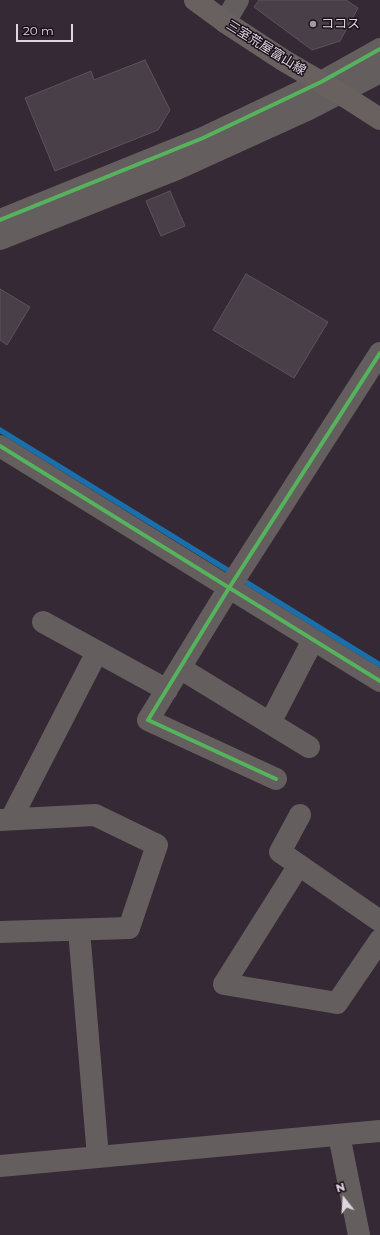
<!DOCTYPE html>
<html>
<head>
<meta charset="utf-8">
<style>
  body { margin:0 }
  #map { position:relative; width:380px; height:1235px; overflow:hidden; background:#342934; font-family:Montserrat,sans-serif }
  canvas { display:block }
  .north { position:absolute; left:324px; top:1179px; width:40px; height:40px; -webkit-text-stroke:3px #1a111a; paint-order:stroke; rotate:343deg; font-size:11px; font-weight:700; line-height:16px; text-align:center; color:#e0d4e1 }
  .north::after { content:''; display:block; margin:auto; width:14px; height:18px; background:#e0d4e1; clip-path:polygon(50% 0,100% 100%,50% 72%,0 100%) }
  .scale { position:absolute; left:16px; top:24px; width:57px; height:18px; box-sizing:border-box; border:2px solid #e0d4e1; border-top:0; padding-left:5px; font-size:12px; line-height:14px; white-space:nowrap; color:#e0d4e1; -webkit-text-stroke:3px #1a111a; paint-order:stroke }
</style>
</head>
<body>
<div id="map">
<canvas width="380" height="1235"></canvas>
<div class="north">N</div>
<div class="scale">20 m</div>
</div>
<script>
const ctx = document.querySelector('canvas').getContext('2d');
ctx.lineJoin = 'round';
function poly(rows) {
  const path = new Path2D();
  for (const r of rows) {
    path.moveTo(r[0], r[1]);
    for (let i = 2; i < r.length; i += 2) path.lineTo(r[i], r[i + 1]);
  }
  return path;
}
function strokePath(path, color, width, dash) {
  ctx.strokeStyle = color;
  ctx.lineWidth = width;
  ctx.lineCap = dash ? 'butt' : 'round';
  ctx.setLineDash(dash || []);
  ctx.stroke(path);
}
function fillPath(path, color) {
  ctx.fillStyle = color;
  ctx.fill(path, 'evenodd');
}
function drawText(font, color, halo, rows, align = 'center') {
  ctx.font = font + ' Montserrat,"Noto Sans JP",sans-serif';
  ctx.lineWidth = 3;
  ctx.setLineDash([]);
  ctx.textBaseline = 'middle';
  ctx.strokeStyle = halo;
  ctx.fillStyle = color;
  for (const [text, x, y, turn = 0] of rows) {
    ctx.save();
    ctx.translate(x, y);
    ctx.rotate((+turn || 0) * Math.PI / 180);
    ctx.textAlign = isNaN(turn) ? turn : align;
    if (halo) ctx.strokeText(text, 0, 0);
    ctx.fillText(text, 0, 0);
    ctx.restore();
  }
}
const stream = poly([
  [0,430,234,574],
  [241,579,380,665]
]);
const building = poly([
  [259,0,346,0,358,8,340,41,312,50,254,7,259,0],
  [145,60,170,110,158,130,55,171,25,98,91,71,94,80,145,60],
  [170,191,185,226,161,236,146,201,170,191],
  [246,274,328,322,294,378,213,330,246,274],
  [0,289,30,307,7,345,0,340,0,289]
]);
const minor = poly([
  [225,22,238,0],
  [0,446,380,681],
  [43,622,167,690],
  [180,668,309,747],
  [270,723,313,640],
  [276,779,148,720,229,588,380,353],
  [300,815,280,852,380,921],
  [11,819,97,652],
  [0,820,95,815,157,845,129,928,0,932],
  [299,865,224,984,337,1003,380,940],
  [79,930,98,1157],
  [339,1135,359,1235],
  [0,1166,380,1131]
]);
const tertiary = poly([
  [0,220,203,138,321,82,380,49],
  [0,239,177,169,309,109,380,72]
]);
const secondary = poly([
  [195,0,225,22,283,60,341,94,380,119]
]);
const cycleway = poly([
  [0,220,203,138,321,82,380,49],
  [0,446,380,681],
  [276,779,148,720,229,588,380,353]
]);
const markers = [
  [313,24,4,"#a498a4"]
];
const poiNames = [
  ["ココス",321,24]
];
const streetNames = [
  ["三室荒屋富山線",266,48,32]
];
strokePath(stream, '#196fab', 5.5);
fillPath(building, '#493f48');
strokePath(building, '#5d535b', 1);
strokePath(minor, '#645e5e', 22);
strokePath(tertiary, '#645e5e', 22);
strokePath(secondary, '#686160', 22);
strokePath(cycleway, '#56b35d', 4);
for (const [x, y, r, color] of markers) {
  const dot = new Path2D();
  dot.arc(x, y, r, 0, 2 * Math.PI);
  ctx.fillStyle = color;
  ctx.fill(dot);
  strokePath(dot, '#1a111a', 1.5);
}
drawText('13px', '#e0d4e1', '#1a111a', poiNames, 'left');
drawText('13px', '#e0d4e1', '#1a111a', streetNames);
</script>
</body>
</html>
